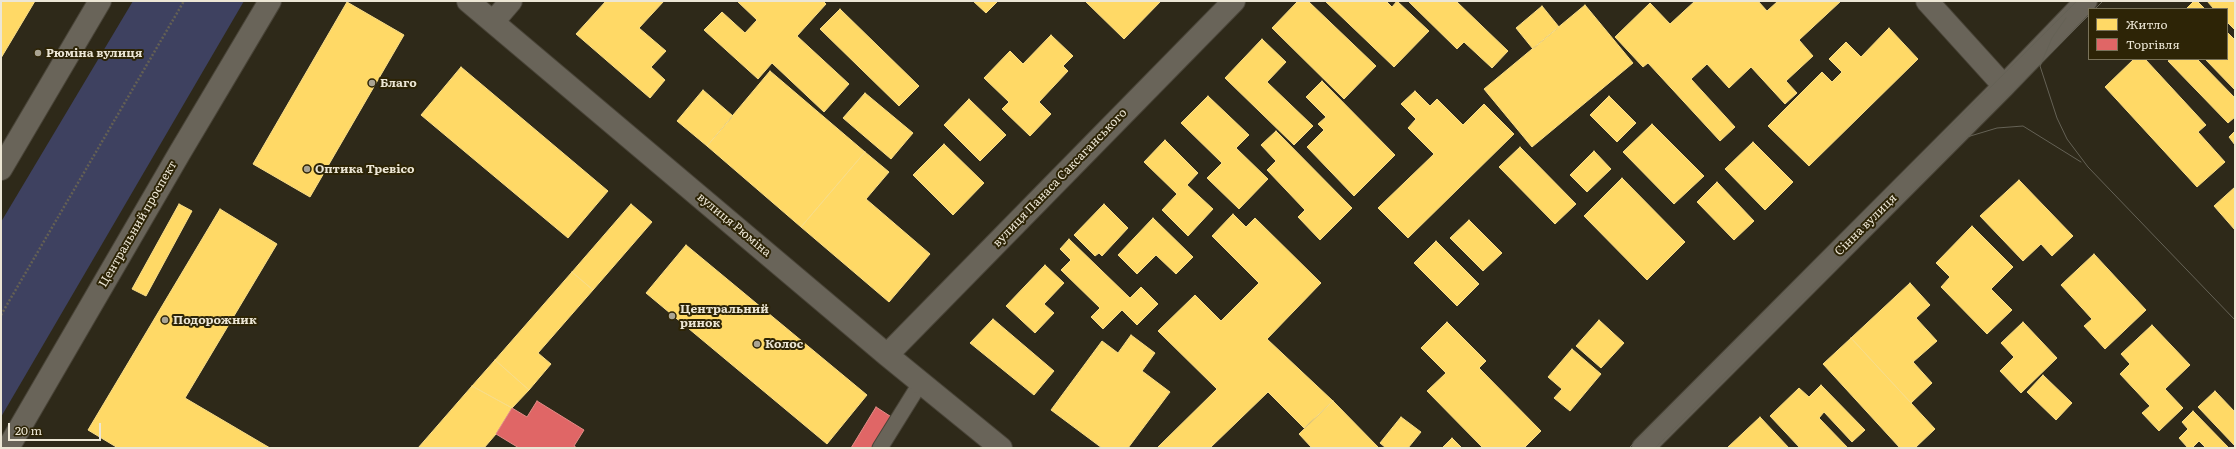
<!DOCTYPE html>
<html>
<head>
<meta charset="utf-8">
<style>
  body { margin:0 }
  #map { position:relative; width:2236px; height:449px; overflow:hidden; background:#2e2919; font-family:Literata,serif }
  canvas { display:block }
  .frame { position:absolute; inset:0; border:2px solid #ece6d5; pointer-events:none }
  .legend { position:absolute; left:2088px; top:8px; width:140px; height:52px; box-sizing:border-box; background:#2d2406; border:1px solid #797259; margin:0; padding:5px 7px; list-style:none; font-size:12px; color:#ece6d5 }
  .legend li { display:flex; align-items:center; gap:8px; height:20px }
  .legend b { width:20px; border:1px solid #797259 }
  .scale { position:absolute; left:8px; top:423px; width:93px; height:18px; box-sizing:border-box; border:2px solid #ece6d5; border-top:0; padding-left:5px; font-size:12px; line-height:14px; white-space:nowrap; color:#ece6d5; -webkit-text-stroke:3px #2d2406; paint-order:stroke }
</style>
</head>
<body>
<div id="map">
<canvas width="2236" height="449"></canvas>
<div class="frame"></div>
<ul class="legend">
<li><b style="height:11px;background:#ffd966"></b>Житло</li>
<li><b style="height:11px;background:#e06666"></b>Торгівля</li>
</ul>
<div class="scale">20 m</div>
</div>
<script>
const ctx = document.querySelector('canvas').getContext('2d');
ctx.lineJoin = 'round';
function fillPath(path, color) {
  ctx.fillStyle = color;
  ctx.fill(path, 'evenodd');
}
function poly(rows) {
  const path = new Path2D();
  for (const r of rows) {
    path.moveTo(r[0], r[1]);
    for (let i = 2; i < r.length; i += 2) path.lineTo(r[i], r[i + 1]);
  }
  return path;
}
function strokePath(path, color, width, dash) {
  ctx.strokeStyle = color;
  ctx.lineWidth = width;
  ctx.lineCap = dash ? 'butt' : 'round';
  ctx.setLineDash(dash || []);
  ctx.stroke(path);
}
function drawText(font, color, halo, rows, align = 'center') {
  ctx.font = font + ' Literata,serif';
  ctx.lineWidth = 4;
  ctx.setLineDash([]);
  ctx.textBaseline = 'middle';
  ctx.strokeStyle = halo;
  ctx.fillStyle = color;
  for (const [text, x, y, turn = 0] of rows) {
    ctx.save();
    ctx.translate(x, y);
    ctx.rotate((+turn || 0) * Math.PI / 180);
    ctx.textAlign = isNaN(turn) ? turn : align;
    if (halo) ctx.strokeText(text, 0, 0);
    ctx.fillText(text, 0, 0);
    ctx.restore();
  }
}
const green = poly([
  [133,1,244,1,1,417,1,222]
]);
const homes = poly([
  [1,1,35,1,1,58,1,1],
  [606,1,664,1,639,28,666,51,651,67,665,80,650,98,576,34,606,1],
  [737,1,823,1,826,4,797,36,849,84,824,112,772,63,758,79,704,30,722,12,745,33,757,20,737,1],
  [973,1,998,1,986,13,973,1],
  [1085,1,1161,1,1124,39,1085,1],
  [1298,1,1308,1,1376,66,1344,99,1272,28,1298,1],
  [1325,1,1386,1,1392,7,1397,1,1429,31,1394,67,1325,1],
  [1408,1,1456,1,1508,51,1492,68,1464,42,1457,49,1408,1],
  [1695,1,1758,1,1767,11,1778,1,1841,1,1799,40,1813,56,1786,81,1797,93,1785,104,1751,67,1729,88,1707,64,1691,79,1735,127,1720,141,1648,63,1643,67,1615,37,1650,3,1670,24,1695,1],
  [2194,1,2197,1,2205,9,2186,9,2194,1],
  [2207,1,2235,1,2235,30,2227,22,2227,9,2214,9,2207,1],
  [347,2,404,35,310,197,253,164,347,2],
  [1585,5,1633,63,1532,147,1484,89,1585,5],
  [1542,6,1559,27,1533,49,1516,28,1542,6],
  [840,9,919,86,899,106,820,29,840,9],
  [1889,28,1918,59,1809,166,1768,126,1822,72,1832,82,1842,72,1829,59,1846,42,1861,57,1889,28],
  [2227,32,2235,40,2235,90,2205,59,2227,59,2227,32],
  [1051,35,1073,56,1063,66,1068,71,1039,102,1051,114,1030,136,1002,109,1009,102,984,78,1010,51,1023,64,1051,35],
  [1262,39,1286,62,1267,82,1313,126,1294,145,1225,78,1262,39],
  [2134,59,2145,59,2206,125,2198,132,2225,162,2197,187,2105,87,2134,59],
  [2171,59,2197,59,2235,98,2235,117,2228,123,2168,61,2171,59],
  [461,67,608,191,568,238,421,115,461,67],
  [770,71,865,152,801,227,707,146,770,71],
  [1322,81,1395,155,1354,196,1307,147,1324,130,1318,124,1326,117,1306,97,1322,81],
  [703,90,733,116,707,146,677,121,703,90],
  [1415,91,1430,106,1437,99,1463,125,1484,104,1514,134,1408,238,1378,208,1434,154,1408,128,1416,119,1401,104,1415,91],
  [865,93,913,133,891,159,843,118,865,93],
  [1208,96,1249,135,1236,148,1268,179,1239,209,1207,178,1222,163,1181,123,1208,96],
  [1609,96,1636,123,1617,142,1590,115,1609,96],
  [969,99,1006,135,980,161,944,125,969,99],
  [1652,124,1704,176,1674,204,1623,152,1652,124],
  [1276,131,1352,208,1320,240,1298,217,1305,210,1267,170,1276,161,1261,145,1276,131],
  [2235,131,2235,145,2229,137,2235,131],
  [1165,140,1198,173,1187,185,1213,209,1188,236,1162,210,1177,194,1144,162,1165,140],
  [1753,142,1793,182,1765,210,1725,169,1753,142],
  [944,144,984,183,953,215,913,175,944,144],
  [1520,147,1576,204,1555,224,1499,167,1520,147],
  [1594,151,1611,169,1587,192,1570,175,1594,151],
  [865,152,889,172,866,199,930,254,889,302,801,227,865,152],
  [1622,178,1685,242,1647,280,1584,216,1622,178],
  [2019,180,2073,236,2052,256,2041,244,2023,261,1980,216,2019,180],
  [1717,182,1754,221,1734,240,1697,202,1717,182],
  [2235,187,2235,230,2214,206,2235,187],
  [179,204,192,211,146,296,132,289,179,204],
  [631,204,652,222,593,290,572,272,631,204],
  [1104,204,1128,228,1102,256,1099,253,1095,256,1074,235,1104,204],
  [220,209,277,244,185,398,270,448,118,448,88,430,220,209],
  [1233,214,1246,227,1255,218,1321,283,1267,339,1333,401,1304,428,1268,392,1210,448,1157,448,1217,389,1158,331,1195,295,1221,321,1259,283,1212,236,1233,214],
  [1153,218,1193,257,1176,274,1156,255,1137,274,1118,255,1153,218],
  [1469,220,1502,253,1483,271,1450,238,1469,220],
  [1972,226,2013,267,1991,289,2012,310,1987,334,1941,287,1950,277,1936,263,1972,226],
  [1069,239,1130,298,1141,287,1158,304,1137,325,1122,310,1103,329,1091,317,1100,308,1061,270,1071,260,1060,249,1069,239],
  [1436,241,1479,284,1457,306,1414,263,1436,241],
  [686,245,867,395,827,444,646,293,686,245],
  [2094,254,2146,310,2105,349,2084,326,2092,319,2061,285,2094,254],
  [1045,265,1064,283,1044,304,1054,313,1035,333,1006,306,1045,265],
  [572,272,593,290,538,353,551,364,529,390,495,360,572,272],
  [1910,283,1930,305,1916,318,1937,341,1913,362,1932,383,1911,403,1851,338,1910,283],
  [993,319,1054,371,1034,395,970,343,993,319],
  [1599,320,1624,343,1601,368,1576,346,1599,320],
  [1447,322,1486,361,1479,368,1541,431,1524,448,1483,448,1427,391,1446,373,1421,348,1447,322],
  [2023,322,2057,358,2021,393,2000,371,2014,357,2001,343,2023,322],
  [2152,325,2190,365,2165,389,2183,408,2159,431,2142,413,2150,406,2120,374,2130,364,2121,354,2152,325],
  [1131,335,1155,353,1142,371,1170,392,1128,448,1102,448,1051,410,1102,341,1118,353,1131,335],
  [1851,338,1935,429,1915,448,1900,448,1823,364,1851,338],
  [1572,349,1601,374,1570,411,1554,398,1562,389,1548,377,1572,349],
  [495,360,529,390,512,408,472,386,495,360],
  [2043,375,2072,403,2056,420,2027,392,2043,375],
  [1821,385,1865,430,1852,442,1824,412,1819,418,1848,448,1800,448,1770,416,1799,388,1809,397,1821,385],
  [472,386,512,408,496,434,484,448,418,448,472,386],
  [2215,391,2235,412,2235,446,2198,407,2215,391],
  [1333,401,1379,448,1312,448,1299,434,1333,401],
  [2193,411,2228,447,2227,448,2206,448,2199,441,2192,448,2188,448,2179,438,2188,429,2182,422,2193,411],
  [1401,417,1421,432,1408,448,1386,448,1380,443,1401,417],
  [1760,417,1789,448,1727,448,1760,417],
  [1452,438,1462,448,1442,448,1452,438]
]);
const shops = poly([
  [537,401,584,430,574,446,577,448,519,448,496,434,512,408,527,417,537,401],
  [876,407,893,418,875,448,851,448,876,407]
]);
const path = poly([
  [1,315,184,1]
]);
const lane = poly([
  [880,448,921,382]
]);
const street = poly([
  [468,1,887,355,1001,448],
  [1927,1,2004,86],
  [493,22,511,1],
  [887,355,1234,1],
  [1643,448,2004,86,2086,1]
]);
const secondary = poly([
  [1,169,100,1],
  [8,448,179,154,270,1]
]);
const tram = poly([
  [2095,9,2103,1],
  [2066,18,2052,38,2040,66,2057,118,2067,139,2088,167,2235,320],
  [1967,137,1997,128,2023,126,2081,162],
  [1629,448,2077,1],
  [1655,448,2089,15]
]);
const markers = [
  [38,53,4,"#aaa493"],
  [372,83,4,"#aaa493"],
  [307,169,4,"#aaa493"],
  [672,316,4,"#aaa493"],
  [165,320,4,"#aaa493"],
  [757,344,4,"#aaa493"]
];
const poiNames = [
  ["Рюміна вулиця",46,53],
  ["Благо",380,83],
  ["Оптика Тревісо",315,169],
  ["Центральний",680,309],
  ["ринок",680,323],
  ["Подорожник",173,320],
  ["Колос",765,344]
];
const streetNames = [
  ["вулиця Панаса Саксаганського",1060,178,-46],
  ["Центральний проспект",138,224,-60],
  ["вулиця Рюміна",734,225,40],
  ["Сінна вулиця",1866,225,-45]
];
fillPath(green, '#3e4160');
fillPath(homes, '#ffd966');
strokePath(homes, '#f9dd87', 1);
fillPath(shops, '#e06666');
strokePath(shops, '#e48c87', 1);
strokePath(lane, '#494438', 17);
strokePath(street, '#494438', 24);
strokePath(secondary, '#494438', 24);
strokePath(path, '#646054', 2.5, [2, 2]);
strokePath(lane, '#696459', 15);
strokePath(street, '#696459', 22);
strokePath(secondary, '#696459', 22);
strokePath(tram, '#656256', 1);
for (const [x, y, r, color] of markers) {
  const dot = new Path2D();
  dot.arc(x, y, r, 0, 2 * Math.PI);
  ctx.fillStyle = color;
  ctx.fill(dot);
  strokePath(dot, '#2d2406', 1.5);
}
drawText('bold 12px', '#ece6d5', '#2d2406', poiNames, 'left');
drawText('12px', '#ece6d5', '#2d2406', streetNames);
</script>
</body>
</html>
